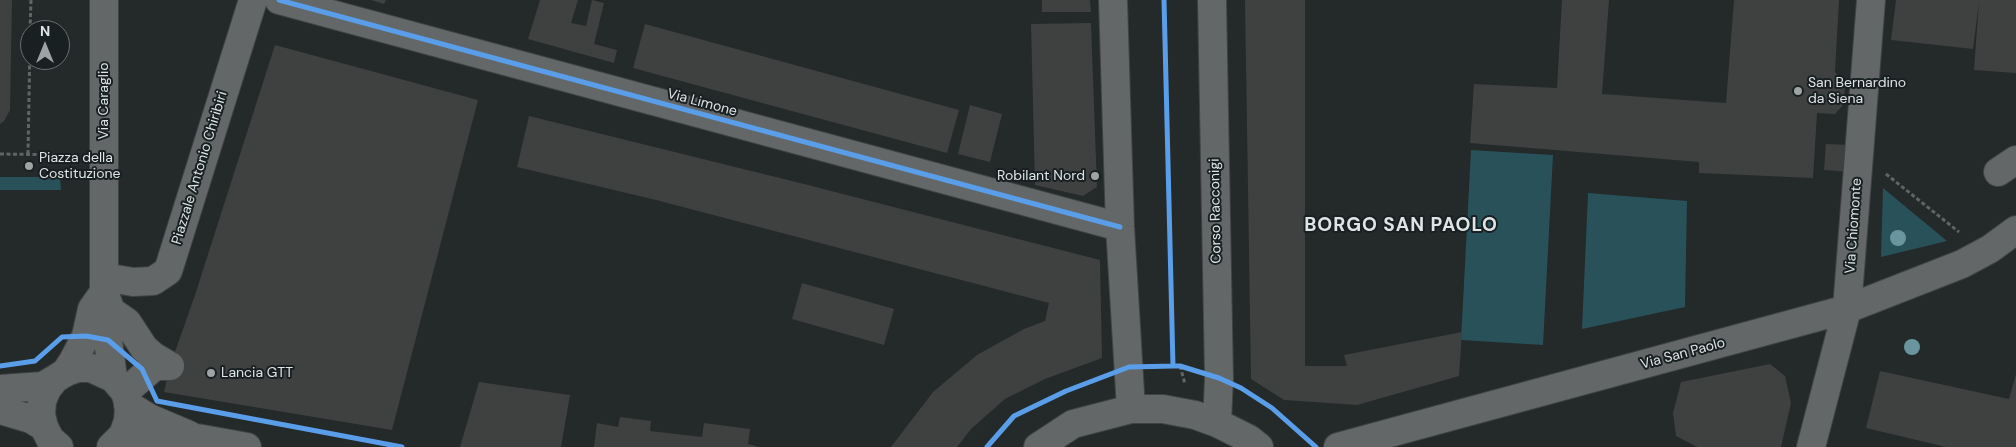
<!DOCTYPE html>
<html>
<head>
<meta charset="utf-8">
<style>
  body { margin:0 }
  #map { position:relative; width:2016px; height:447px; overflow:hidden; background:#242929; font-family:"DM Sans",sans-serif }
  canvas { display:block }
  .north { position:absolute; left:20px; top:20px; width:50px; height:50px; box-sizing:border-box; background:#182022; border:1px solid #686f70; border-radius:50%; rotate:0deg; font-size:14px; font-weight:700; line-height:20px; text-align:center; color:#dfe5e6 }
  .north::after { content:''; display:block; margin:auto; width:18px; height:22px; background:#9ea3a4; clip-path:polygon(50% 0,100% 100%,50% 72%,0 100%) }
</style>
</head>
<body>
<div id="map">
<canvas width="2016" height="447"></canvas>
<div class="north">N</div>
</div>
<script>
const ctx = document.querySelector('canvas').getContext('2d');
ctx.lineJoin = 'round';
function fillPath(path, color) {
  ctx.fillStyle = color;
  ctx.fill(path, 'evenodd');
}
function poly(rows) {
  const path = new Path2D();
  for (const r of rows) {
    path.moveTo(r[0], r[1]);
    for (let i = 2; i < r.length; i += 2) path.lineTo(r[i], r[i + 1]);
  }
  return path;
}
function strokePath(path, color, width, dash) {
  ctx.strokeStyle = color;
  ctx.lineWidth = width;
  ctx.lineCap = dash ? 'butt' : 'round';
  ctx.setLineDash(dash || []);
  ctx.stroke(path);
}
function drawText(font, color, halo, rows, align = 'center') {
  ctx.font = font + ' "DM Sans",sans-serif';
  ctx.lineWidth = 4;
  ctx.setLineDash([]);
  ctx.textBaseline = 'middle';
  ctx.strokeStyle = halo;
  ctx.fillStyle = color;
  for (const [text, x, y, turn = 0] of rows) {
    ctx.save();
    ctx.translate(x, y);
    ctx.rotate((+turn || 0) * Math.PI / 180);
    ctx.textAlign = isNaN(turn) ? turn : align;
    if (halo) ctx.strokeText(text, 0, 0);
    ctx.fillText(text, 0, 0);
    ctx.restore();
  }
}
const green = poly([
  [1471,150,1553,155,1543,345,1461,340],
  [0,177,60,177,61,190,0,190],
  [1883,188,1947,241,1881,257],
  [1588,193,1687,201,1685,307,1582,329]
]);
const building = poly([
  [0,0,12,0,10,110,4,121,0,124],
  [371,0,386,0,384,4],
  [540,0,578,0,571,23,586,26,592,0,604,3,594,44,617,50,614,63,528,39],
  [1042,0,1090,0,1091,12,1042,12],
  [1245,0,1305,0,1305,366,1347,366,1344,355,1462,332,1459,376,1357,405,1284,400,1251,379],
  [1562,0,1609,0,1602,94,1726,103,1734,0,1839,0,1835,72,1845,84,1844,104,1835,114,1817,113,1813,178,1699,173,1699,162,1470,143,1474,84,1557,88],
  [1896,0,2016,0,2016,73,1974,70,1979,2,1973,49,1891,40],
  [1091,23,1097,187,1083,196,1035,185,1031,24],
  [645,24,959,110,947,153,633,68],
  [275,45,478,100,392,430,164,392,170,366,195,295],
  [970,105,1002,114,990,162,958,154],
  [529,116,804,184,1100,260,1102,358,1045,379,1005,399,971,429,957,447,891,447,933,392,977,355,1024,329,1045,321,1049,303,656,200,517,167],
  [1826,144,1852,145,1850,172,1824,170],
  [802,283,894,309,884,345,792,319],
  [1770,364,1785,376,1791,403,1781,447,1697,447,1676,436,1673,413,1681,382],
  [1880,371,2009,399,2016,374,2016,447,1946,447,1866,428],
  [479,382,570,395,561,447,460,447],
  [620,417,651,421,650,431,702,437,704,423,750,429,748,444,759,447,594,447,597,423,618,427]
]);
const path = poly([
  [30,30,31,0],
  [0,154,76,155],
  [28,154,30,41],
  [1886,174,1959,232],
  [1180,366,1185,384]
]);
const minor = poly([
  [104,0,104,292,111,311,108,340,113,378],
  [279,0,1120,227],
  [1113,0,1120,227,1131,409],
  [1212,0,1219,378,1217,423],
  [1998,172,2016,160],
  [104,277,133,282,153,281,168,271,253,0],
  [111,311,127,322,144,348,153,356,170,366],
  [65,373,73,361,86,336,92,309,104,292],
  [0,389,43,386,55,379],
  [125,392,155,366,170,366],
  [128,405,149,418,189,435],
  [0,410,31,419,44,427],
  [120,438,139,437,167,441,197,438,247,447],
  [59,447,50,439,44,427,41,415,42,401,47,389,55,379,66,372,78,368,91,368,113,378,125,392,129,406,128,421,123,435,111,447],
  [1038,447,1073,424,1131,409,1163,409,1195,415,1217,423,1249,439,1259,447],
  [1338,447,1847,309,1962,264,1990,249,2016,230],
  [1811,447,1847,309,1871,0]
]);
const cycleway = poly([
  [279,0,1120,227],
  [1164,0,1173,366],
  [0,366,35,361,62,337,86,336,108,340,142,369,157,401,402,447],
  [987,447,1014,416,1066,391,1129,367,1173,366,1180,366,1219,378,1241,388,1272,408,1316,447]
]);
const trees = [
  [1898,238],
  [1912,347]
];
const markers = [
  [1798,91,5,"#9ea3a4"],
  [29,166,5,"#9ea3a4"],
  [1095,176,5,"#9ea3a4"],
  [211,373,5,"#9ea3a4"]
];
const poiNames = [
  ["San Bernardino",1808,83],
  ["da Siena",1808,99],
  ["Piazza della",39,158],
  ["Costituzione",39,174],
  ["Robilant Nord",1085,176,"right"],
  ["Lancia GTT",221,373]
];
const streetNames = [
  ["Via Caraglio",104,101,-90],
  ["Via Limone",702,103,15],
  ["Piazzale Antonio Chiribiri",200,168,-73],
  ["Corso Racconigi",1216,211,-91],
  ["Via Chiomonte",1854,226,-86],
  ["Via San Paolo",1683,354,-15]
];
const districtNames = [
  ["BORGO SAN PAOLO",1401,226]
];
fillPath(green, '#29515a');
fillPath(building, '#3f4140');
strokePath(minor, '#404344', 30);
strokePath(path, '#606464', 3, [4, 2.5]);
strokePath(minor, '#646768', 28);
strokePath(cycleway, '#5a9eea', 5);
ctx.fillStyle = '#6a959f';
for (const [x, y] of trees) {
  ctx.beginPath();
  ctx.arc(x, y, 8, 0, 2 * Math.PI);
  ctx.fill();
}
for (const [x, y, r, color] of markers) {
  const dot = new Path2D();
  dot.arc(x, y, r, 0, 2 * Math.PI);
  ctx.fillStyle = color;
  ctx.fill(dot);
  strokePath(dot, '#182022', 2);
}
drawText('14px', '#dfe5e6', '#182022', poiNames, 'left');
drawText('14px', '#dfe5e6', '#182022', streetNames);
ctx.letterSpacing = '1px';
drawText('bold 19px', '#dfe5e6', '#182022', districtNames);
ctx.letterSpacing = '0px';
</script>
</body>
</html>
